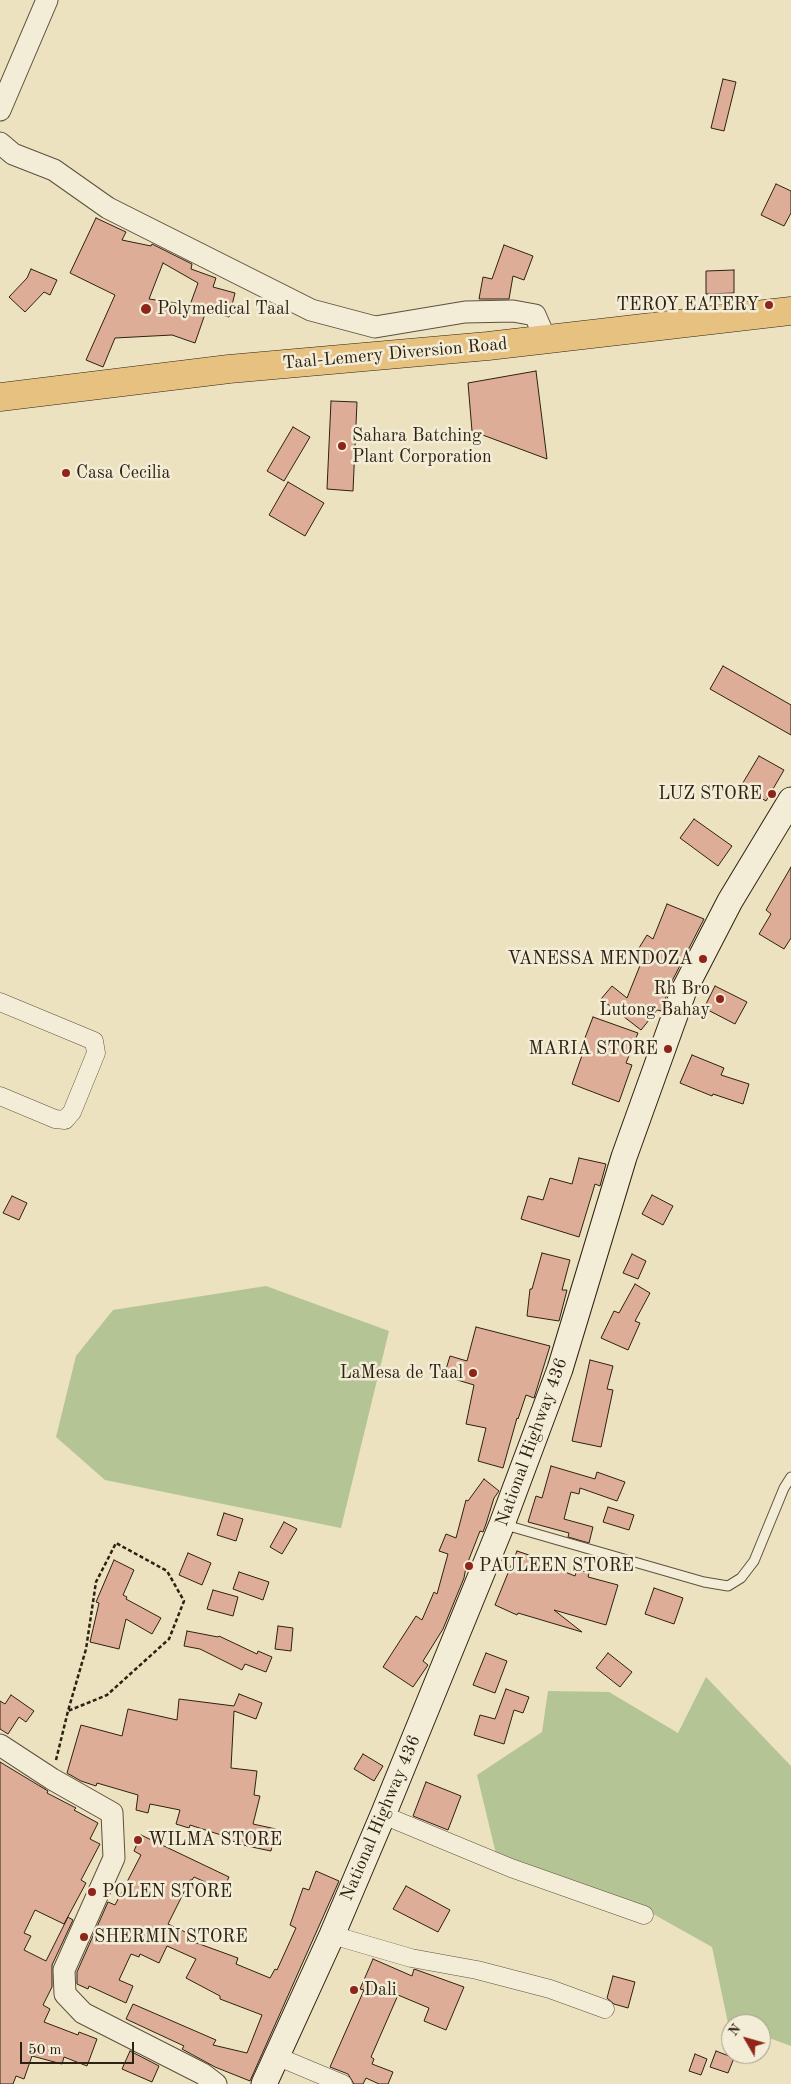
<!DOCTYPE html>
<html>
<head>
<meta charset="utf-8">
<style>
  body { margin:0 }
  #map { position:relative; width:791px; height:2084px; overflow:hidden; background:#ece2c0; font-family:"Old Standard TT",serif }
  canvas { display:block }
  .north { position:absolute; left:721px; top:2014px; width:50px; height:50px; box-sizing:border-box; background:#f3ecd6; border:1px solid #a49b87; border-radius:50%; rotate:308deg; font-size:14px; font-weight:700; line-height:20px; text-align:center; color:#2e2111 }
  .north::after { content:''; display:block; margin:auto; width:18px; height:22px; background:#8f2418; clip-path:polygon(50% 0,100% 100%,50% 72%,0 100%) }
  .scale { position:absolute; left:20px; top:2042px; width:114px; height:22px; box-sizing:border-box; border:2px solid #2e2111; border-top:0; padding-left:6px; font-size:15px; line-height:18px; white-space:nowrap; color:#2e2111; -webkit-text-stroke:4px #f3ecd6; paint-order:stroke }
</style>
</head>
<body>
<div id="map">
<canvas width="791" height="2084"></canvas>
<div class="north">N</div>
<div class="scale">50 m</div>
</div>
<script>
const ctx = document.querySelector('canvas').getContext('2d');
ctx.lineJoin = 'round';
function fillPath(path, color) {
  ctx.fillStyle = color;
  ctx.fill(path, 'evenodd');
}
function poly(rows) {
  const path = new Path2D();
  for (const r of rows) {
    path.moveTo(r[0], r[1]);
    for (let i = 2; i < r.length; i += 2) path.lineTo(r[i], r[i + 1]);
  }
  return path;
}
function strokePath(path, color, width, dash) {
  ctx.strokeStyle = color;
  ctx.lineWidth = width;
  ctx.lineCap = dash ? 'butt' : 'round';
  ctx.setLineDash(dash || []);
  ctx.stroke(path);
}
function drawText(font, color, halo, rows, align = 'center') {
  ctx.font = font + ' "Old Standard TT",serif';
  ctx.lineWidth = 5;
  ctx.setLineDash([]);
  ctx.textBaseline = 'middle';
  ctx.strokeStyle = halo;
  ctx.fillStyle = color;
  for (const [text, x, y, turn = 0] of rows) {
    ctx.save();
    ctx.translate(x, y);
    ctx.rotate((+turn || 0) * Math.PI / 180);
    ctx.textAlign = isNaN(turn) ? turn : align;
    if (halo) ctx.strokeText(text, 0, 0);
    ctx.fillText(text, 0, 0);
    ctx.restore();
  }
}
const green = poly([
  [266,1286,389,1331,341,1528,105,1480,56,1437,76,1356,113,1310],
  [706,1677,791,1766,791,2046,761,2035,761,2024,728,2023,712,1947,646,1910,497,1858,477,1775,542,1732,548,1691,609,1692,678,1733]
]);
const building = poly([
  [723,79,736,82,724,131,711,128,723,79],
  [776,184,791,191,791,213,784,226,761,215,776,184],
  [96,218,126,232,122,240,151,246,152,244,192,264,191,269,216,278,213,287,235,293,229,317,206,311,195,343,172,335,115,338,103,367,86,360,115,295,70,273,96,218],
  [163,263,198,283,190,305,149,299,163,263],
  [504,245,533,256,524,280,513,276,509,299,479,299,483,277,492,279,504,245],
  [31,269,57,280,50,295,44,292,25,312,9,297,27,278,31,269],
  [734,270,734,293,706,294,706,271,734,270],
  [536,371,547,459,472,431,468,383,536,371],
  [331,401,357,402,353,491,327,489,331,401],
  [293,427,310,437,284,481,267,471,293,427],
  [288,482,324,503,305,536,269,515,288,482],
  [723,666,791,705,791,735,710,689,723,666],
  [759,756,784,770,766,801,741,786,759,756],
  [694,819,732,846,718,866,680,838,694,819],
  [791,867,791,938,784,949,759,934,771,914,766,910,791,867],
  [667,904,704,919,671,983,661,1011,657,1010,641,1030,601,999,612,986,627,998,645,953,639,948,647,935,653,939,667,904],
  [715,986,747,1002,735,1024,704,1008,715,986],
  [593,1017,638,1033,626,1063,632,1065,619,1102,572,1084,586,1044,583,1043,593,1017],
  [692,1055,724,1068,721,1075,749,1084,743,1104,713,1094,712,1096,680,1083,692,1055],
  [579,1158,606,1164,600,1186,595,1184,579,1237,521,1219,528,1196,543,1200,550,1178,572,1184,579,1158],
  [652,1195,673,1206,663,1225,642,1214,652,1195],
  [12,1196,27,1203,19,1220,3,1213,12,1196],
  [542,1253,570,1260,562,1290,567,1290,559,1321,527,1316,530,1289,532,1289,542,1253],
  [632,1254,646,1261,638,1279,623,1273,632,1254],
  [635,1284,650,1293,635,1321,640,1323,628,1350,601,1338,614,1311,619,1313,635,1284],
  [476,1327,550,1346,534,1398,526,1395,518,1419,517,1418,503,1468,478,1461,486,1428,466,1424,474,1385,444,1376,450,1356,467,1361,476,1327],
  [590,1360,613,1366,607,1389,613,1390,601,1447,572,1441,590,1360],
  [551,1466,595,1479,597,1472,625,1482,617,1501,580,1488,579,1494,571,1492,564,1519,593,1527,589,1543,568,1537,569,1533,528,1522,536,1496,542,1498,551,1466],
  [484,1479,499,1491,494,1498,486,1524,483,1532,480,1531,466,1567,464,1578,443,1629,423,1661,428,1665,413,1687,383,1667,416,1616,422,1620,434,1592,437,1594,448,1554,439,1551,446,1534,456,1538,466,1500,468,1501,484,1479],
  [608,1507,634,1515,629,1530,603,1522,608,1507],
  [224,1513,243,1519,236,1541,217,1535,224,1513],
  [284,1522,297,1529,282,1554,270,1547,284,1522],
  [517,1551,541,1559,540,1562,575,1576,577,1569,589,1573,588,1577,618,1585,606,1625,554,1610,582,1632,518,1613,517,1615,495,1605,517,1551],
  [188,1553,211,1563,202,1585,179,1575,188,1553],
  [114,1560,134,1570,123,1595,127,1597,126,1599,161,1618,152,1634,126,1619,119,1649,90,1642,99,1603,96,1602,114,1560],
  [239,1572,269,1582,263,1600,233,1589,239,1572],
  [654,1588,683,1598,674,1624,645,1614,654,1588],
  [213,1590,238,1597,233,1616,207,1609,213,1590],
  [278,1626,293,1628,291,1651,275,1649,278,1626],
  [187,1631,218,1637,219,1636,257,1654,258,1651,272,1657,266,1672,245,1664,242,1670,200,1649,184,1646,187,1631],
  [486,1653,507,1661,495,1693,473,1685,486,1653],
  [608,1653,632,1672,620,1687,596,1668,608,1653],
  [506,1689,529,1697,523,1713,514,1710,504,1744,474,1735,480,1715,495,1719,506,1689],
  [239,1694,262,1703,256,1719,234,1711,231,1768,257,1771,254,1795,260,1796,253,1824,276,1829,271,1851,247,1846,220,1837,221,1835,190,1825,189,1828,176,1824,180,1810,150,1804,148,1813,136,1810,138,1795,97,1783,96,1786,81,1781,67,1773,81,1725,122,1736,128,1709,177,1720,179,1699,234,1706,239,1694],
  [11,1695,34,1711,26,1722,19,1717,8,1734,0,1729,0,1701,5,1704,11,1695],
  [363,1754,383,1766,374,1781,354,1769,363,1754],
  [0,1762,48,1791,47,1793,76,1808,74,1810,98,1823,90,1839,100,1844,81,1880,86,1883,64,1924,35,1910,24,1933,31,1936,24,1950,46,1961,68,1917,73,1920,52,1965,52,1987,43,2005,50,2009,44,2022,78,2035,79,2032,97,2039,87,2066,64,2057,62,2064,32,2056,24,2079,16,2076,13,2084,0,2084,0,1762],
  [426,1782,461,1796,448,1830,413,1816,426,1782],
  [141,1835,229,1877,223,1890,194,1877,192,1880,190,1880,168,1924,196,1937,194,1942,238,1958,236,1964,270,1978,275,1969,277,1970,296,1928,290,1925,303,1888,309,1890,316,1871,339,1881,250,2081,215,2067,182,2049,184,2046,126,2019,133,2004,216,2040,213,2045,247,2053,262,2015,220,1999,220,1996,186,1978,196,1959,167,1946,159,1963,140,1954,139,1957,131,1954,119,1980,133,1986,126,2003,89,1986,88,1989,77,1984,77,1972,108,1902,115,1905,141,1855,134,1851,141,1835],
  [406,1886,450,1910,438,1932,393,1909,406,1886],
  [373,1959,412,1976,414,1969,417,1970,464,1987,446,2030,424,2021,429,2008,398,1995,371,2057,374,2059,372,2064,393,2072,388,2084,379,2084,366,2078,363,2084,354,2084,348,2074,330,2067,364,1990,360,1989,373,1959],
  [613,1976,635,1982,628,2008,614,2004,607,1998,613,1976],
  [130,2051,159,2066,152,2082,122,2069,130,2051],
  [716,2051,734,2058,728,2073,710,2067,716,2051],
  [695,2054,707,2059,701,2075,689,2071,695,2054]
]);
const path = poly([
  [56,1760,68,1711,86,1649,96,1582,116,1543,167,1571,184,1601,169,1639,107,1695,68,1711]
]);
const service = poly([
  [502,1524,704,1582,728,1586,741,1578,754,1561,784,1488,791,1477]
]);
const minor = poly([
  [0,1002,94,1041,96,1053,72,1112,65,1120,55,1119,0,1096],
  [383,1815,511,1868,644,1915],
  [332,1935,411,1958,477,1970,550,1989,605,2009],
  [276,2056,343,2084]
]);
const tertiary = poly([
  [0,110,47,0],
  [0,143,13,154,54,170,108,208,311,310,375,327,465,312,513,311,535,315,545,338],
  [0,1745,52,1779,112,1813,114,1858,64,1970,65,1994,83,2013,203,2074,216,2084]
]);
const secondary = poly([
  [264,2084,332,1935,383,1815,502,1524,560,1369,624,1157,684,990,730,901,791,800]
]);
const primary = poly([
  [0,397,229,369,488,346,791,311]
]);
const markers = [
  [769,305,5,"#8f2418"],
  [146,309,6,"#8f2418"],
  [342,446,5,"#8f2418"],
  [66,473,5,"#8f2418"],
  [772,794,5,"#8f2418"],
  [703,959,5,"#8f2418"],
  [720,999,5,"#8f2418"],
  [668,1049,5,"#8f2418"],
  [473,1373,5,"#8f2418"],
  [469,1566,5,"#8f2418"],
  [138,1840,5,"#8f2418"],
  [92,1892,5,"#8f2418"],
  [84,1937,5,"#8f2418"],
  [354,1990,5,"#8f2418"]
];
const poiNames = [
  ["TEROY EATERY",759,305,"right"],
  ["Polymedical Taal",157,309],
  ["Sahara Batching",352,436],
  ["Plant Corporation",352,457],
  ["Casa Cecilia",76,473],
  ["LUZ STORE",762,794,"right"],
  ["VANESSA MENDOZA",693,959,"right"],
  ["Rh Bro",710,989,"right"],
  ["Lutong Bahay",710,1010,"right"],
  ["MARIA STORE",658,1049,"right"],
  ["LaMesa de Taal",463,1373,"right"],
  ["PAULEEN STORE",479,1566],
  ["WILMA STORE",148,1840],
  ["POLEN STORE",102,1892],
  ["SHERMIN STORE",94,1937],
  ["Dali",364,1990]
];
const streetNames = [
  ["Taal-Lemery Diversion Road",395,354,-5],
  ["National Highway 436",532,1442,-70],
  ["National Highway 436",381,1818,-67]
];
fillPath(green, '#b4c495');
fillPath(building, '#dead98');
strokePath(building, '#2e2111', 1);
strokePath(service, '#5e513d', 11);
strokePath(minor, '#5e513d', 19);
strokePath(tertiary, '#5e513d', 23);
strokePath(secondary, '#2e2111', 27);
strokePath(primary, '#2e2111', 29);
strokePath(path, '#2e2111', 2.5, [4, 2.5]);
strokePath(service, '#f3ecd6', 9);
strokePath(minor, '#f3ecd6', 18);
strokePath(tertiary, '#f3ecd6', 21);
strokePath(secondary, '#f3ecd6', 25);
strokePath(primary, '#e6c180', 28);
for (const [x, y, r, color] of markers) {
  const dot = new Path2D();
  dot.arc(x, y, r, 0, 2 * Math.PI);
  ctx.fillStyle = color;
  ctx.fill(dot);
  strokePath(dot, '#f3ecd6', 2);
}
drawText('18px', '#2e2111', '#f3ecd6', poiNames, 'left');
drawText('18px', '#2e2111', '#f3ecd6', streetNames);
</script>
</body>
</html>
